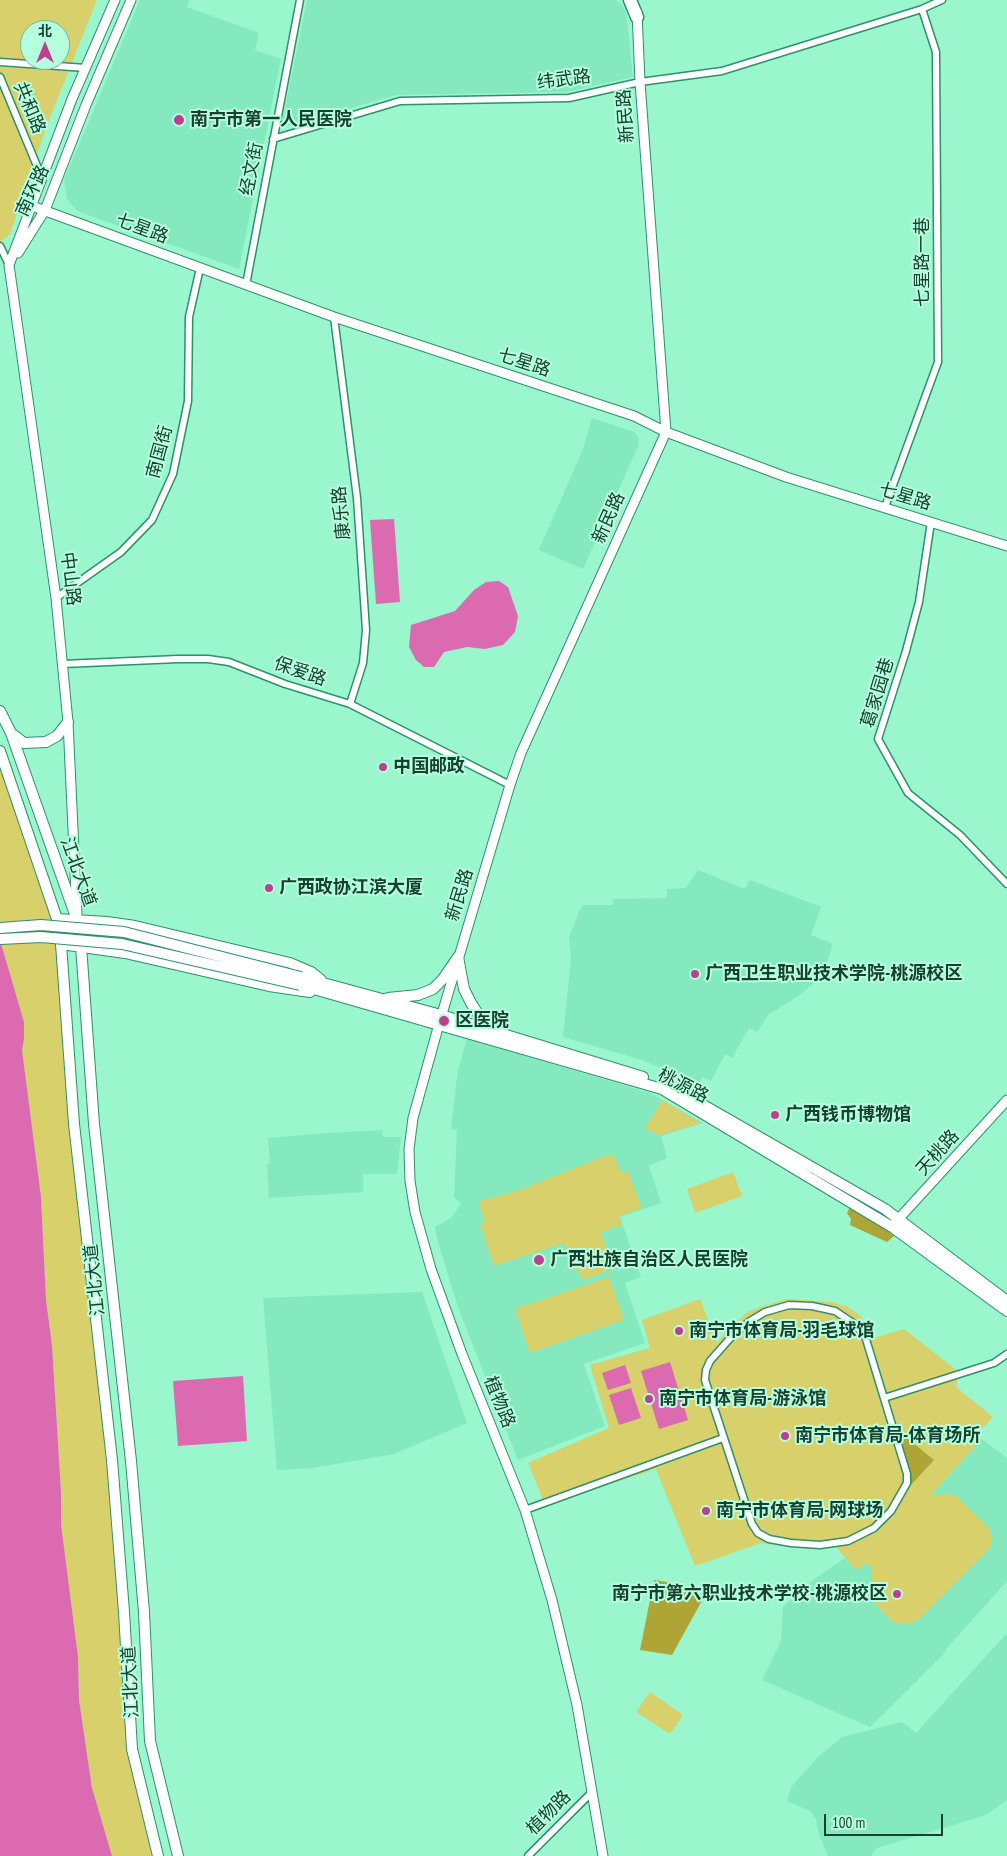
<!DOCTYPE html>
<html>
<head>
<meta charset="utf-8">
<style>
  body { margin:0 }
  #map { position:relative; width:1007px; height:1856px; overflow:hidden; background:#99f6cd; font-family:"PT Sans Narrow","Noto Sans SC",sans-serif }
  canvas { display:block }
  .north { position:absolute; left:20px; top:20px; width:50px; height:50px; box-sizing:border-box; background:#b6ffde; border:1px solid #77b398; border-radius:50%; rotate:0deg; font-size:14px; font-weight:700; line-height:20px; text-align:center; color:#184030 }
  .north::after { content:''; display:block; margin:auto; width:18px; height:22px; background:#bc4090; clip-path:polygon(50% 0,100% 100%,50% 72%,0 100%) }
  .scale { position:absolute; left:824px; top:1814px; width:119px; height:22px; box-sizing:border-box; border:2px solid #184030; border-top:0; padding-left:6px; font-size:15px; line-height:18px; white-space:nowrap; color:#184030; -webkit-text-stroke:4px #b6ffde; paint-order:stroke }
</style>
</head>
<body>
<div id="map">
<canvas width="1007" height="1856"></canvas>
<div class="north">北</div>
<div class="scale">100 m</div>
</div>
<script>
const ctx = document.querySelector('canvas').getContext('2d');
ctx.lineJoin = 'round';
function fillPath(path, color) {
  ctx.fillStyle = color;
  ctx.fill(path, 'evenodd');
}
function poly(rows) {
  const path = new Path2D();
  for (const r of rows) {
    path.moveTo(r[0], r[1]);
    for (let i = 2; i < r.length; i += 2) path.lineTo(r[i], r[i + 1]);
  }
  return path;
}
function strokePath(path, color, width, dash) {
  ctx.strokeStyle = color;
  ctx.lineWidth = width;
  ctx.lineCap = dash ? 'butt' : 'round';
  ctx.setLineDash(dash || []);
  ctx.stroke(path);
}
function drawText(font, color, halo, rows, align = 'center') {
  ctx.font = font + ' "PT Sans Narrow","Noto Sans SC",sans-serif';
  ctx.lineWidth = 4;
  ctx.setLineDash([]);
  ctx.textBaseline = 'middle';
  ctx.strokeStyle = halo;
  ctx.fillStyle = color;
  for (const [text, x, y, turn = 0] of rows) {
    ctx.save();
    ctx.translate(x, y);
    ctx.rotate((+turn || 0) * Math.PI / 180);
    ctx.textAlign = isNaN(turn) ? turn : align;
    if (halo) ctx.strokeText(text, 0, 0);
    ctx.fillText(text, 0, 0);
    ctx.restore();
  }
}
const built = poly([
  [140,0,189,0,187,7,259,33,255,50,281,59,239,269,77,211,67,199,64,180],
  [307,0,615,0,620,3,625,10,627,18,633,77,566,92,396,95,281,128],
  [592,418,634,432,638,437,639,444,583,569,539,550,583,449],
  [698,870,745,889,750,880,821,907,811,935,833,944,826,965,814,983,798,996,768,1015,757,1032,749,1028,732,1058,725,1054,711,1081,702,1077,697,1088,659,1067,642,1060,563,1037,571,959,569,937,582,905,613,905,613,899,667,898,667,889,686,888],
  [467,1039,650,1093,703,1123,661,1136,667,1158,649,1166,661,1203,620,1217,641,1277,625,1283,645,1343,584,1364,605,1426,518,1460,459,1310,438,1242,435,1227,451,1218,461,1204,454,1197,457,1130,451,1129,458,1070],
  [382,1130,383,1137,401,1137,397,1174,363,1174,363,1192,269,1198,267,1164,270,1164,268,1138,328,1133],
  [422,1292,467,1423,394,1454,313,1468,277,1470,263,1298],
  [982,1439,1007,1458,1007,1581,948,1647,943,1655,870,1727,762,1680,781,1641,783,1607,813,1580,845,1558,856,1570,913,1515],
  [1007,1633,1007,1800,986,1815,877,1848,871,1856,828,1856,819,1835,816,1819,810,1811,787,1801,792,1786,818,1757,842,1737,902,1722,916,1733]
]);
const green = poly([
  [0,0,97,0,46,128,10,234,0,243],
  [30,30,60,30,60,60,30,60],
  [0,751,57,919,112,1460,132,1749,158,1856,112,1856,92,1788,79,1700,78,1657,61,1524,61,1493,52,1345,46,1300,41,1197,22,1050,24,1039,24,1022,0,940],
  [662,1100,701,1123,660,1135,645,1129],
  [608,1155,614,1155,621,1173,628,1171,642,1208,619,1216,622,1225,601,1232,614,1269,582,1280,578,1269,574,1270,564,1243,494,1266,480,1224,485,1223,479,1203,480,1201,520,1190],
  [733,1172,742,1196,695,1213,687,1189],
  [609,1277,624,1320,530,1353,515,1309],
  [700,1299,717,1343,728,1329,749,1311,787,1299,832,1302,848,1307,861,1316,869,1339,904,1329,959,1372,956,1387,993,1417,977,1434,982,1439,930,1496,946,1494,955,1495,989,1528,992,1539,991,1545,988,1550,919,1619,911,1624,902,1624,893,1622,866,1595,873,1587,871,1581,872,1569,866,1563,856,1570,836,1547,810,1549,761,1543,695,1566,656,1469,545,1505,528,1463,609,1428,590,1365,650,1348,642,1320],
  [650,1692,683,1715,670,1734,636,1712]
]);
const forest = poly([
  [850,1207,882,1226,894,1236,887,1242,850,1225,851,1219,847,1213],
  [896,1429,934,1460,909,1487,910,1477],
  [654,1580,680,1584,704,1597,672,1655,640,1650]
]);
const water = poly([
  [394,519,400,602,376,604,370,520],
  [499,581,508,587,518,616,515,632,503,645,485,649,467,647,444,652,434,667,424,667,416,660,409,647,411,625,455,611,474,590,486,582],
  [0,940,24,1022,24,1039,22,1050,41,1197,46,1300,52,1345,61,1493,61,1524,78,1657,79,1700,92,1788,112,1856,0,1856],
  [670,1362,688,1420,659,1429,641,1371],
  [625,1365,631,1383,608,1390,602,1373],
  [243,1376,247,1441,178,1446,173,1381],
  [631,1388,641,1418,619,1425,609,1395]
]);
const street = poly([
  [0,62,86,68],
  [0,77,42,178],
  [273,139,400,101,569,98,640,82,722,71,922,9,942,0],
  [0,246,9,265],
  [246,285,300,0],
  [334,317,357,498,366,630,363,663,350,704],
  [885,507,938,362,936,52,922,9],
  [931,522,919,602,906,651,878,739,908,793,960,835,1007,884],
  [56,598,121,552,152,520,173,474,188,401,189,317,200,268],
  [63,664,178,659,208,659,229,662,285,684,350,704,510,785],
  [789,1305,812,1306,835,1311,853,1323,865,1336,907,1474,907,1483,891,1511,874,1528,848,1541,820,1545,791,1543,769,1539,758,1533,752,1524,705,1380,706,1370,710,1361,733,1335,750,1321,765,1312,789,1305],
  [884,1398,994,1363,1007,1354],
  [525,1510,723,1438],
  [528,1856,592,1792]
]);
const secondary = poly([
  [32,206,334,317,634,416,666,432,786,477,1007,546],
  [18,253,45,210,86,105,131,0],
  [77,915,68,722,56,598,9,265,72,99,115,0],
  [894,1224,1007,1100],
  [603,1856,577,1705,552,1600,525,1510,462,1354,431,1269,415,1212,410,1181,409,1149,413,1118,439,1024,510,785,521,753,666,432,640,82,637,12]
]);
const primary = poly([
  [0,711,11,733,77,920,81,946,94,1124,131,1461,144,1612,150,1741,178,1856],
  [11,733,24,743,46,742,57,736,68,722],
  [0,751,57,919,61,944,74,1124,112,1460,124,1612,132,1749,158,1856],
  [57,919,107,922,135,926,290,963,311,972,321,980],
  [61,944,125,953,269,986,310,992],
  [458,957,464,989,471,1003,480,1017,493,1028],
  [301,977,441,1015,643,1077],
  [300,985,662,1089,892,1227,1007,1311],
  [388,998,418,995,433,989,443,979,458,957],
  [684,1094,885,1209,1007,1301]
]);
const highway = poly([
  [630,0,637,17]
]);
const primaryBridge = poly([
  [0,928,41,925,124,932,301,977],
  [0,939,41,937,122,944,300,985]
]);
const markers = [
  [179,120,6,"#bc4090"],
  [383,767,5,"#bc4090"],
  [269,888,5,"#bc4090"],
  [695,974,5,"#bc4090"],
  [444,1021,6,"#bc4090"],
  [775,1115,5,"#bc4090"],
  [539,1260,6,"#bc4090"],
  [679,1331,5,"#bc4090"],
  [649,1399,5,"#bc4090"],
  [785,1436,5,"#bc4090"],
  [706,1511,5,"#bc4090"],
  [897,1594,5,"#bc4090"]
];
const streetNames = [
  ["纬武路",564,80,-7],
  ["共和路",29,108,67],
  ["新民路",626,116,-94],
  ["经文街",252,169,-79],
  ["南环路",33,191,-65],
  ["七星路",142,229,20],
  ["七星路一巷",923,262,-90],
  ["七星路",524,363,18],
  ["南国街",160,452,-75],
  ["七星路",905,497,17],
  ["康乐路",342,513,-95],
  ["新民路",609,518,-66],
  ["中山路",70,579,83],
  ["保爱路",300,672,19],
  ["葛家园巷",878,693,-73],
  ["江北大道",78,872,70],
  ["新民路",460,895,-73],
  ["桃源路",683,1086,27],
  ["天桃路",938,1153,-48],
  ["江北大道",95,1280,-96],
  ["植物路",499,1402,68],
  ["江北大道",131,1682,-93],
  ["植物路",549,1813,-45]
];
const poiNames = [
  ["南宁市第一人民医院",190,120],
  ["中国邮政",393,767],
  ["广西政协江滨大厦",279,888],
  ["广西卫生职业技术学院-桃源校区",705,974],
  ["区医院",455,1021],
  ["广西钱币博物馆",785,1115],
  ["广西壮族自治区人民医院",550,1260],
  ["南宁市体育局-羽毛球馆",689,1331],
  ["南宁市体育局-游泳馆",659,1399],
  ["南宁市体育局-体育场所",795,1436],
  ["南宁市体育局-网球场",716,1511],
  ["南宁市第六职业技术学校-桃源校区",887,1594,"right"]
];
fillPath(built, '#84e9be');
fillPath(green, '#d8d06a');
fillPath(forest, '#aea536');
fillPath(water, '#dc6ab0');
strokePath(street, '#2e906c', 9);
strokePath(secondary, '#2e906c', 11);
strokePath(primary, '#2e906c', 12);
strokePath(highway, '#2e906c', 15);
strokePath(street, '#fff', 6);
strokePath(secondary, '#fff', 9);
strokePath(primary, '#fff', 10);
strokePath(highway, '#fff', 12);
strokePath(primaryBridge, '#2e906c', 12, []);
strokePath(primaryBridge, '#fff', 10);
for (const [x, y, r, color] of markers) {
  const dot = new Path2D();
  dot.arc(x, y, r, 0, 2 * Math.PI);
  ctx.fillStyle = color;
  ctx.fill(dot);
  strokePath(dot, '#b6ffde', 2);
}
drawText('18px', '#184030', '#b6ffde', streetNames);
drawText('bold 18px', '#184030', '#b6ffde', poiNames, 'left');
</script>
</body>
</html>
